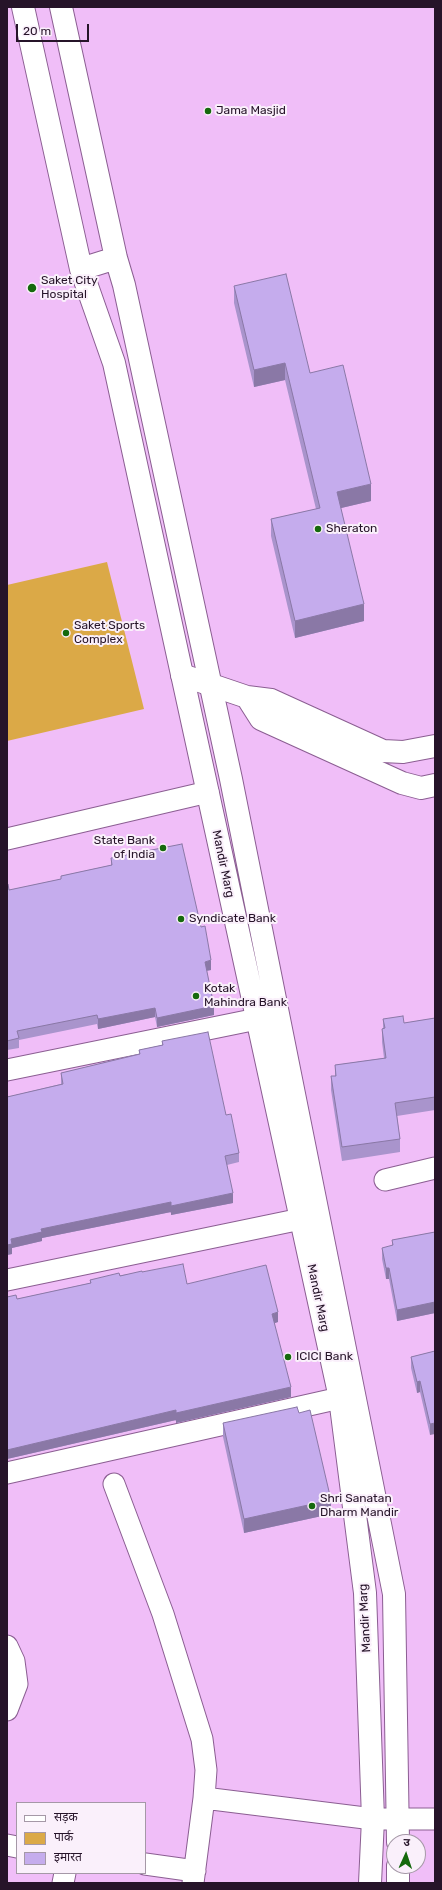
<!DOCTYPE html>
<html>
<head>
<meta charset="utf-8">
<style>
  body { margin:0 }
  #map { position:relative; width:442px; height:1890px; overflow:hidden; background:#f0bef8; font-family:Rubik,"Noto Sans Devanagari",sans-serif }
  canvas { display:block }
  .frame { position:absolute; inset:0; border:8px solid #261429; pointer-events:none }
  .legend { position:absolute; left:16px; top:1802px; width:130px; height:72px; box-sizing:border-box; background:#faf0fb; border:1px solid #a598a7; margin:0; padding:5px 7px; list-style:none; font-size:12px; color:#261429 }
  .legend li { display:flex; align-items:center; gap:8px; height:20px }
  .legend b { width:20px; border:1px solid #a598a7 }
  .north { position:absolute; left:386px; top:1834px; width:40px; height:40px; box-sizing:border-box; background:#faf0fb; border:1px solid #a598a7; border-radius:50%; rotate:3deg; font-size:11px; font-weight:700; line-height:16px; text-align:center; color:#261429 }
  .north::after { content:''; display:block; margin:auto; width:14px; height:18px; background:#15690d; clip-path:polygon(50% 0,100% 100%,50% 72%,0 100%) }
  .scale { position:absolute; left:16px; top:24px; width:73px; height:18px; box-sizing:border-box; border:2px solid #261429; border-top:0; padding-left:5px; font-size:12px; line-height:14px; white-space:nowrap; color:#261429; -webkit-text-stroke:3px #faf0fb; paint-order:stroke }
</style>
</head>
<body>
<div id="map">
<canvas width="442" height="1890"></canvas>
<div class="frame"></div>
<ul class="legend">
<li><b style="height:5px;background:#fff"></b>सड़क</li>
<li><b style="height:11px;background:#dba947"></b>पार्क</li>
<li><b style="height:11px;background:#c5aced"></b>इमारत</li>
</ul>
<div class="north">उ</div>
<div class="scale">20 m</div>
</div>
<script>
const ctx = document.querySelector('canvas').getContext('2d');
ctx.lineJoin = 'round';
function fillPath(path, color) {
  ctx.fillStyle = color;
  ctx.fill(path, 'evenodd');
}
function poly(rows) {
  const path = new Path2D();
  for (const r of rows) {
    path.moveTo(r[0], r[1]);
    for (let i = 2; i < r.length; i += 2) path.lineTo(r[i], r[i + 1]);
  }
  return path;
}
function strokePath(path, color, width, dash) {
  ctx.strokeStyle = color;
  ctx.lineWidth = width;
  ctx.lineCap = dash ? 'butt' : 'round';
  ctx.setLineDash(dash || []);
  ctx.stroke(path);
}
function drawText(font, color, halo, rows, align = 'center') {
  ctx.font = font + ' Rubik,sans-serif';
  ctx.lineWidth = 4;
  ctx.setLineDash([]);
  ctx.textBaseline = 'middle';
  ctx.strokeStyle = halo;
  ctx.fillStyle = color;
  for (const [text, x, y, turn = 0] of rows) {
    ctx.save();
    ctx.translate(x, y);
    ctx.rotate((+turn || 0) * Math.PI / 180);
    ctx.textAlign = isNaN(turn) ? turn : align;
    if (halo) ctx.strokeText(text, 0, 0);
    ctx.fillText(text, 0, 0);
    ctx.restore();
  }
}
const green = poly([
  [107,562,144,709,7,741,7,585]
]);
const minor = poly([
  [7,839,208,792],
  [7,1070,257,1019],
  [385,1180,435,1168],
  [7,1280,301,1219],
  [7,1473,340,1398],
  [114,1484,163,1614,202,1739,206,1770,204,1798,193,1883],
  [7,1646,14,1661,17,1684,7,1710],
  [204,1798,373,1819,435,1819],
  [7,1845,17,1847],
  [145,1864,195,1871],
  [63,1883,65,1873]
]);
const tertiary = poly([
  [182,675,247,697,271,700,383,751,403,752,435,746],
  [247,697,261,719,402,783,421,788,435,785]
]);
const secondary = poly([
  [23,7,81,269,114,363,340,1398,365,1593,373,1819,370,1883],
  [61,7,116,258,124,285,231,779,394,1594,398,1842],
  [81,269,116,258],
  [398,1866,398,1883]
]);
const wall = poly([
  [234,286,310,373,371,501,341,508,364,621,295,638,271,536,271,519,316,509,285,380,254,387,234,303],
  [111,858,211,970,206,971,214,1015,157,1027,155,1017,98,1029,97,1024,19,1040,19,1048,7,1050,7,885,9,890,61,879,61,876,111,865],
  [435,1018,435,1110,397,1116,400,1139,400,1152,342,1161,331,1090,331,1076,335,1076,335,1065,384,1058,382,1042,382,1029,383,1028,383,1019,404,1023],
  [162,1041,226,1115,239,1153,239,1162,227,1165,233,1203,171,1215,171,1212,42,1238,42,1241,12,1248,12,1254,7,1255,7,1097,61,1084,61,1073,139,1054,139,1050,162,1045],
  [435,1232,435,1313,397,1321,389,1279,386,1279,382,1259,382,1248,392,1246,392,1240],
  [142,1272,187,1284,278,1322,274,1323,291,1397,176,1423,176,1420,7,1459,7,1297,17,1299,90,1283,90,1280],
  [435,1351,430,1435,420,1392,417,1393,411,1368,411,1357],
  [223,1423,331,1514,244,1533,223,1437]
]);
const shadedWall = poly([
  [285,363,285,380,254,387,254,370],
  [371,484,371,501,337,509,337,492],
  [364,604,364,621,295,638,295,621],
  [211,960,211,970,205,971,205,962],
  [214,1006,214,1015,157,1027,157,1018],
  [155,1008,155,1017,98,1029,98,1019],
  [233,1193,233,1203,171,1215,171,1206],
  [171,1202,171,1212,42,1238,42,1241,12,1248,12,1254,7,1255,7,1245,11,1239,41,1229],
  [386,1268,389,1268,389,1279,386,1279],
  [435,1302,435,1313,397,1321,397,1310],
  [278,1312,278,1322,272,1324,272,1314],
  [420,1381,420,1392,417,1393,417,1382],
  [291,1387,291,1397,176,1423,176,1413],
  [176,1410,176,1420,7,1459,7,1450],
  [435,1423,435,1434,430,1435,430,1424],
  [331,1500,331,1514,244,1533,244,1519]
]);
const building = poly([
  [286,274,310,373,343,365,371,484,337,492,364,604,295,621,271,519,320,508,285,363,254,370,234,286,286,274],
  [182,844,201,927,205,926,211,960,205,962,214,1006,157,1018,155,1008,98,1019,97,1015,17,1031,19,1038,7,1041,7,885,8,884,9,890,61,879,61,876,112,865,111,858,182,844],
  [403,1016,404,1023,435,1018,435,1097,395,1103,400,1139,342,1147,331,1076,336,1076,335,1065,386,1058,382,1029,385,1028,383,1019,403,1016],
  [208,1032,226,1115,231,1114,239,1153,225,1156,233,1193,171,1206,171,1202,41,1229,42,1232,11,1239,12,1244,7,1245,7,1097,63,1084,61,1073,140,1054,139,1050,163,1045,162,1041,208,1032],
  [435,1232,435,1302,397,1310,389,1268,386,1268,382,1248,393,1245,392,1240,435,1232],
  [183,1264,187,1284,266,1265,278,1312,272,1314,291,1387,176,1413,176,1410,7,1450,7,1297,16,1295,17,1299,91,1283,90,1280,119,1273,120,1276,142,1271,142,1272,183,1264],
  [435,1351,435,1423,430,1424,420,1381,417,1382,411,1357,435,1351],
  [297,1407,299,1413,310,1410,331,1500,244,1519,223,1423,297,1407]
]);
const markers = [
  [208,111,4,"#15690d"],
  [32,288,5,"#15690d"],
  [318,529,4,"#15690d"],
  [66,633,4,"#15690d"],
  [163,848,4,"#15690d"],
  [181,919,4,"#15690d"],
  [196,996,4,"#15690d"],
  [288,1357,4,"#15690d"],
  [312,1506,4,"#15690d"]
];
const poiNames = [
  ["Jama Masjid",216,111],
  ["Saket City",41,281],
  ["Hospital",41,295],
  ["Sheraton",326,529],
  ["Saket Sports",74,626],
  ["Complex",74,640],
  ["State Bank",155,841,"right"],
  ["of India",155,855,"right"],
  ["Syndicate Bank",189,919],
  ["Kotak",204,989],
  ["Mahindra Bank",204,1003],
  ["ICICI Bank",296,1357],
  ["Shri Sanatan",320,1499],
  ["Dharm Mandir",320,1513]
];
const streetNames = [
  ["Mandir Marg",223,864,78],
  ["Mandir Marg",318,1298,78],
  ["Mandir Marg",365,1618,-93]
];
fillPath(green, '#dba947');
strokePath(minor, '#8b5e92', 23);
strokePath(tertiary, '#8b5e92', 24);
strokePath(secondary, '#8b5e92', 24);
strokePath(minor, '#fff', 21);
strokePath(tertiary, '#fff', 22);
strokePath(secondary, '#fff', 22);
fillPath(wall, '#a994cc');
fillPath(shadedWall, '#8a78a6');
fillPath(building, '#c5aced');
strokePath(building, '#8a78a6', 1);
for (const [x, y, r, color] of markers) {
  const dot = new Path2D();
  dot.arc(x, y, r, 0, 2 * Math.PI);
  ctx.fillStyle = color;
  ctx.fill(dot);
  strokePath(dot, '#faf0fb', 1.5);
}
drawText('12px', '#261429', '#faf0fb', poiNames, 'left');
drawText('12px', '#261429', '#faf0fb', streetNames);
</script>
</body>
</html>
